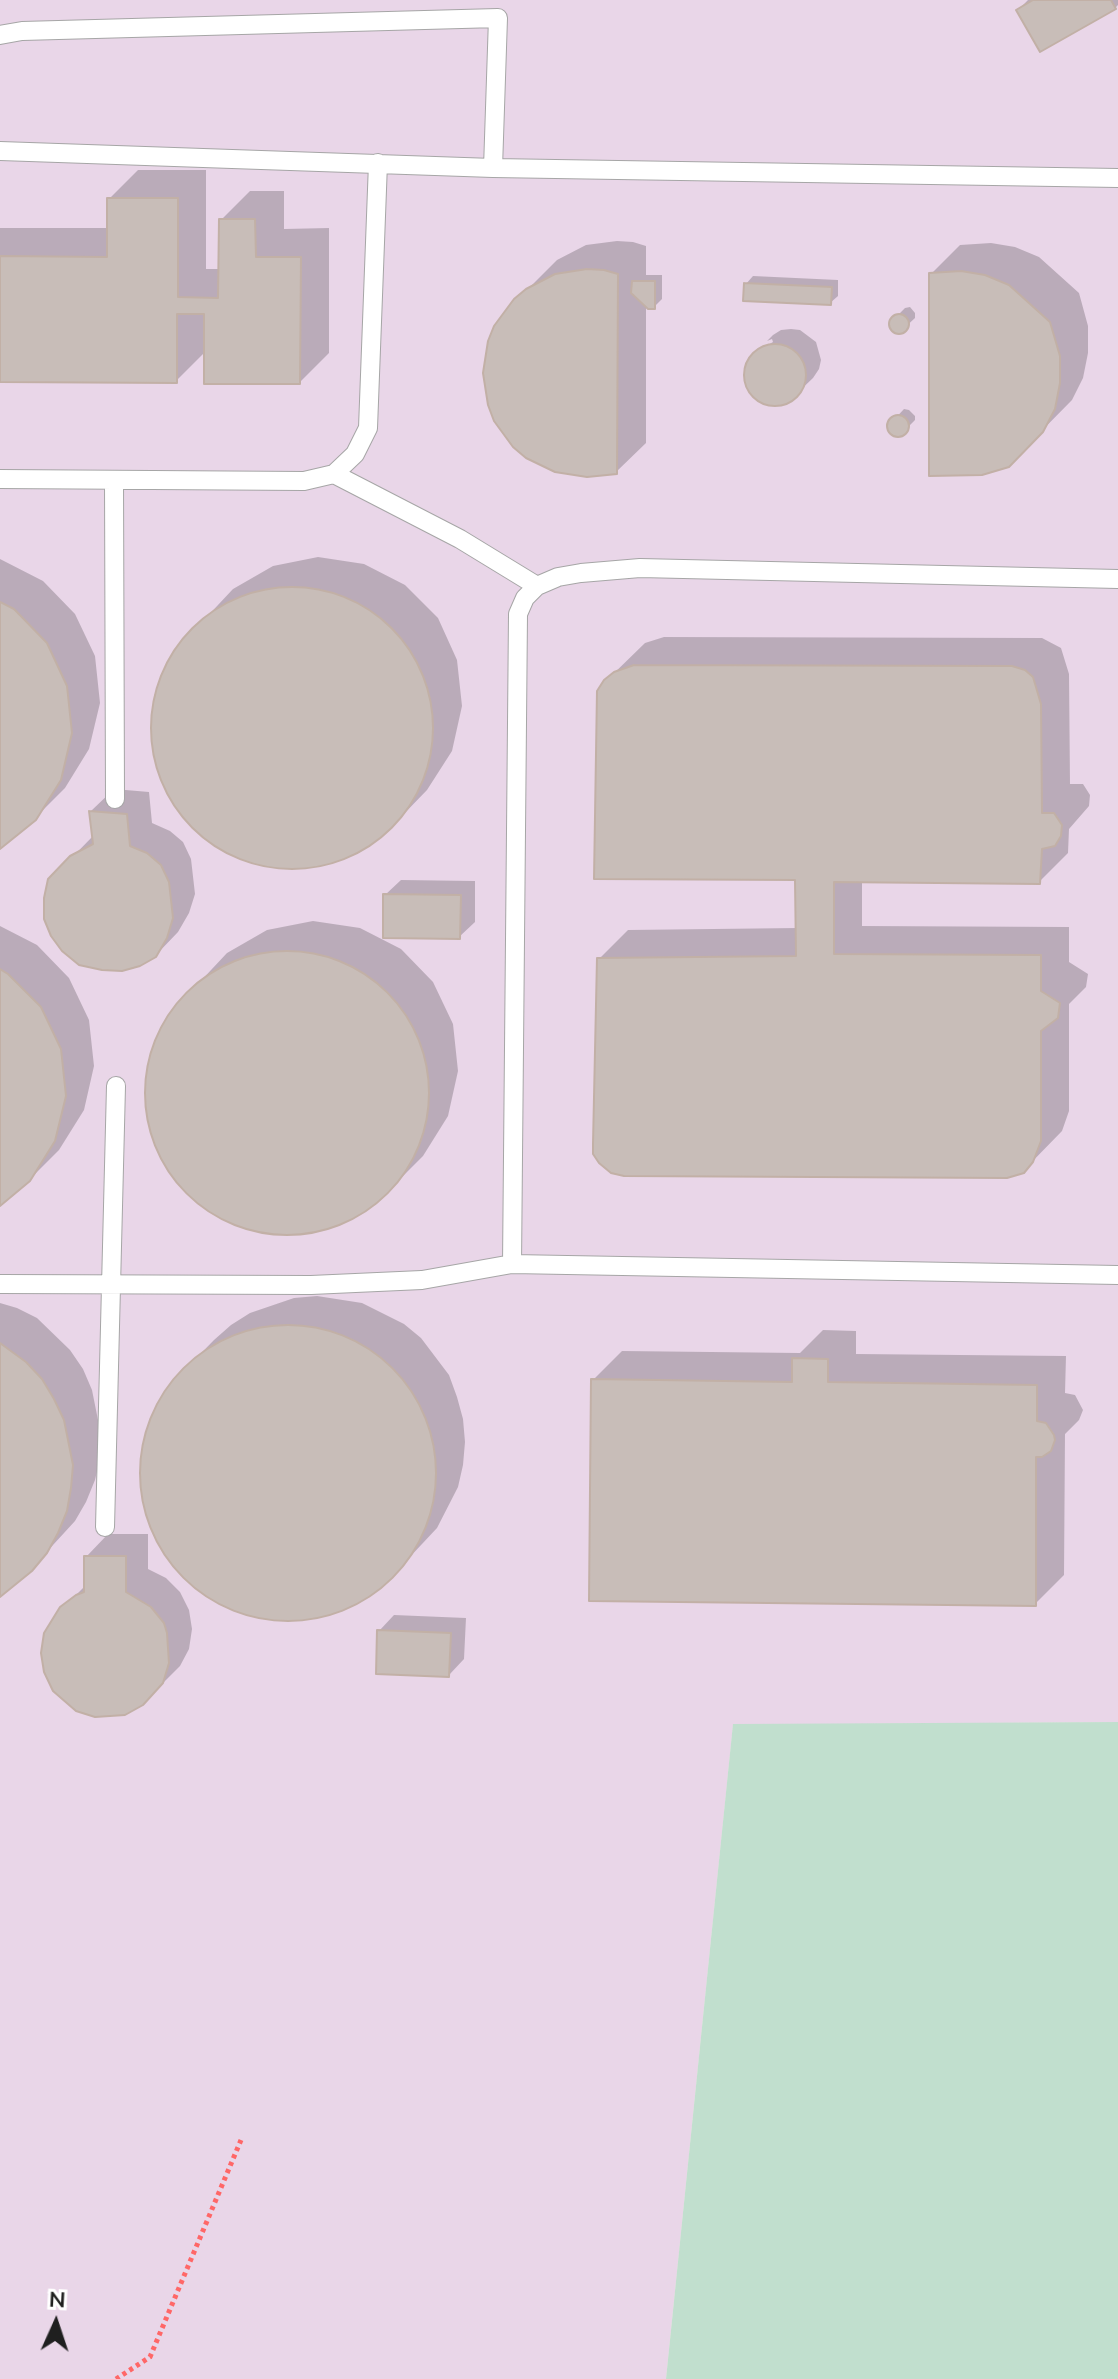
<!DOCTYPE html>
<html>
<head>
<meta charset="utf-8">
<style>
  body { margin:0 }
  #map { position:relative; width:1118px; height:2379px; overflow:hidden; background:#f0ebe5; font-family:Mulish,sans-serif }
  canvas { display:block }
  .north { position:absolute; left:16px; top:2283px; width:80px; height:80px; -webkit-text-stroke:6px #fff; paint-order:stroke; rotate:3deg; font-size:22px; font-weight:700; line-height:32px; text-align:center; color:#1f1f1f }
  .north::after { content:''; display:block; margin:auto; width:28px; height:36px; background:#1f1f1f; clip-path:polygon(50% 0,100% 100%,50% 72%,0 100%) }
</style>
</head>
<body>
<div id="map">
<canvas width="1118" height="2379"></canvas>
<div class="north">N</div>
</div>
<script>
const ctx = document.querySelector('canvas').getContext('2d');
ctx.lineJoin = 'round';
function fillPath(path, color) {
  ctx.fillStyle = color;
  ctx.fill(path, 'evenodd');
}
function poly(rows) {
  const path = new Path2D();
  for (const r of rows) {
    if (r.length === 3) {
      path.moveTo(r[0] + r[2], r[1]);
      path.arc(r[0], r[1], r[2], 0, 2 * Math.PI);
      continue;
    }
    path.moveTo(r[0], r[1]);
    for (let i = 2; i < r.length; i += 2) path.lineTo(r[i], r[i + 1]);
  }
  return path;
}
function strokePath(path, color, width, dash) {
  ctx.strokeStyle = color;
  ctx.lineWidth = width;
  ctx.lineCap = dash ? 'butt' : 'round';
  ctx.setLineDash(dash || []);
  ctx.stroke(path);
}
const industrial = poly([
  [0,0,1118,0,1118,1722,733,1725,666,2379,0,2379]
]);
const wetland = poly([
  [1118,1722,1118,2379,666,2379,733,1724]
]);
const shadow = poly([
  [1028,0,1118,0,1118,5,1115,8,1018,10],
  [138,170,206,170,206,269,220,269,221,220,250,191,284,191,284,229,329,228,329,353,300,382,206,351,176,381,0,380,0,228,109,228,109,199],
  [617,241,633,242,646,246,646,275,662,275,662,299,654,307,646,304,646,443,616,472,504,313,557,260,586,245],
  [991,243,1015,247,1039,257,1079,293,1088,326,1088,353,1083,378,1072,400,1008,465,931,274,960,245],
  [753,276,838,280,838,296,830,303,746,284],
  [910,307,915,313,915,318,901,331,897,331,891,326,892,321,905,308],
  [791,329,800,330,816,342,821,360,819,369,813,378,790,400,771,404,754,395,746,378,746,369,750,359,761,347,761,349,773,342,772,339,767,341,773,335,781,330],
  [904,409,909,410,915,416,915,420,900,435,895,435,889,428,890,424],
  [318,557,364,564,405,585,438,618,457,660,462,706,452,751,427,790,398,820,362,850,318,866,272,867,228,853,190,825,164,787,152,743,154,696,172,654,233,589,273,566],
  [0,559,43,581,75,614,95,656,100,703,89,749,65,788,35,818,0,846],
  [664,637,1042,638,1061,648,1069,674,1070,784,1083,784,1090,795,1089,806,1069,829,1068,853,1039,882,862,881,862,926,1069,927,1069,962,1088,974,1086,987,1069,1004,1069,1111,1062,1131,1023,1171,599,959,628,930,798,928,797,878,606,681,645,643],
  [114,789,149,792,152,823,170,831,183,842,191,859,195,894,189,913,178,932,155,956,50,880,94,835,91,811],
  [401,880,475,881,475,922,459,937,385,895],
  [313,921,360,928,401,949,433,982,453,1024,458,1071,448,1116,423,1156,393,1186,357,1216,314,1232,267,1233,222,1219,185,1191,159,1153,146,1108,149,1061,166,1018,227,953,267,930],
  [0,926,37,945,69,978,89,1020,94,1066,84,1110,59,1150,29,1180,0,1204],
  [317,1296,362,1303,404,1324,421,1338,449,1375,457,1397,463,1419,465,1442,463,1465,458,1487,437,1528,392,1576,355,1604,334,1613,312,1618,265,1618,222,1604,202,1592,170,1560,149,1519,143,1497,143,1451,157,1407,168,1387,214,1340,231,1325,250,1313,294,1298],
  [0,1303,17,1308,37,1318,70,1350,83,1369,92,1390,101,1435,100,1458,95,1480,86,1502,75,1521,31,1569,0,1594],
  [823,1330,856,1331,856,1354,1066,1356,1065,1393,1075,1395,1083,1410,1079,1420,1065,1434,1064,1575,1035,1604,593,1380,622,1351,800,1353],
  [108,1534,148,1534,148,1569,166,1578,180,1592,189,1610,192,1629,189,1649,180,1666,142,1704,55,1616,86,1585,86,1557],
  [394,1615,466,1618,464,1659,449,1675,379,1631]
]);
const building = poly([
  [1033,0,1111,0,1116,9,1040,52,1016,10,1033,0],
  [107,198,178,198,178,297,218,298,219,219,255,219,256,257,301,257,300,384,204,384,204,314,177,314,177,383,0,382,0,256,107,257,107,198],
  [587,269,604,270,618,274,617,474,587,477,555,472,526,458,513,447,494,421,488,405,483,373,488,341,494,326,514,299,526,289,555,274,587,269],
  [961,271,985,275,1009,285,1050,322,1060,356,1060,383,1055,409,1043,432,1009,467,982,475,929,476,929,273,961,271],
  [632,281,655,281,655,309,648,309,631,293,632,281],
  [744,283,832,287,831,305,743,301,744,283],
  [899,324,10],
  [775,375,31],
  [898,426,11],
  [292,728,141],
  [0,602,14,609,47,643,67,686,72,733,61,780,36,820,0,849,0,602],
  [634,665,1012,666,1025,670,1033,677,1041,704,1042,813,1054,813,1062,825,1061,836,1055,846,1042,849,1040,884,834,882,834,954,1041,955,1041,991,1060,1003,1058,1018,1041,1031,1041,1141,1033,1162,1024,1173,1007,1178,624,1176,611,1173,599,1163,593,1154,593,1144,597,958,796,956,795,880,594,879,597,691,604,680,614,672,634,665],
  [89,811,127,814,130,846,147,853,161,865,169,882,173,918,167,938,156,957,140,966,122,971,102,970,79,965,62,951,51,936,44,919,44,898,48,879,70,856,93,844,89,811],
  [383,894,461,895,460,939,383,938,383,894],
  [287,1093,142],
  [0,969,8,974,41,1007,61,1049,66,1096,55,1141,30,1181,0,1206,0,969],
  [288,1473,148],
  [0,1343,26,1362,42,1379,54,1399,64,1420,73,1465,71,1488,67,1511,58,1533,47,1553,32,1571,0,1597,0,1343],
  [792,1358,828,1359,828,1382,1037,1385,1037,1421,1046,1423,1054,1435,1055,1440,1051,1451,1042,1457,1036,1457,1036,1606,589,1601,591,1379,792,1382,792,1358],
  [84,1556,126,1556,126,1592,151,1607,164,1623,167,1633,169,1663,163,1683,143,1705,125,1715,95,1717,76,1711,53,1691,44,1672,41,1653,44,1633,60,1607,76,1595,84,1592,84,1556],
  [377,1630,451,1633,449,1677,376,1674,377,1630]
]);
const path = poly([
  [116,2379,150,2357,241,2140]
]);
const lane = poly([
  [0,35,22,31,498,18,493,168],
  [0,151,493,168,1118,178],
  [334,474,460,539,537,586],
  [0,479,304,481,334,474,355,454,368,428,378,163],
  [114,480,115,799],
  [512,1264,518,614,525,598,537,586,558,577,581,573,640,568,1118,579],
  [0,1284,311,1285,422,1280,512,1264,1118,1275],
  [105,1527,116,1086]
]);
fillPath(industrial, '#e9d6e8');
fillPath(wetland, '#c1dfce');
fillPath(shadow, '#0003');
fillPath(building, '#c8bdb8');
strokePath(building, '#c2b0a6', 2);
strokePath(lane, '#a6a6a6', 20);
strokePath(path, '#ff6767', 5, [4, 4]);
strokePath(lane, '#fff', 18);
</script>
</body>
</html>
